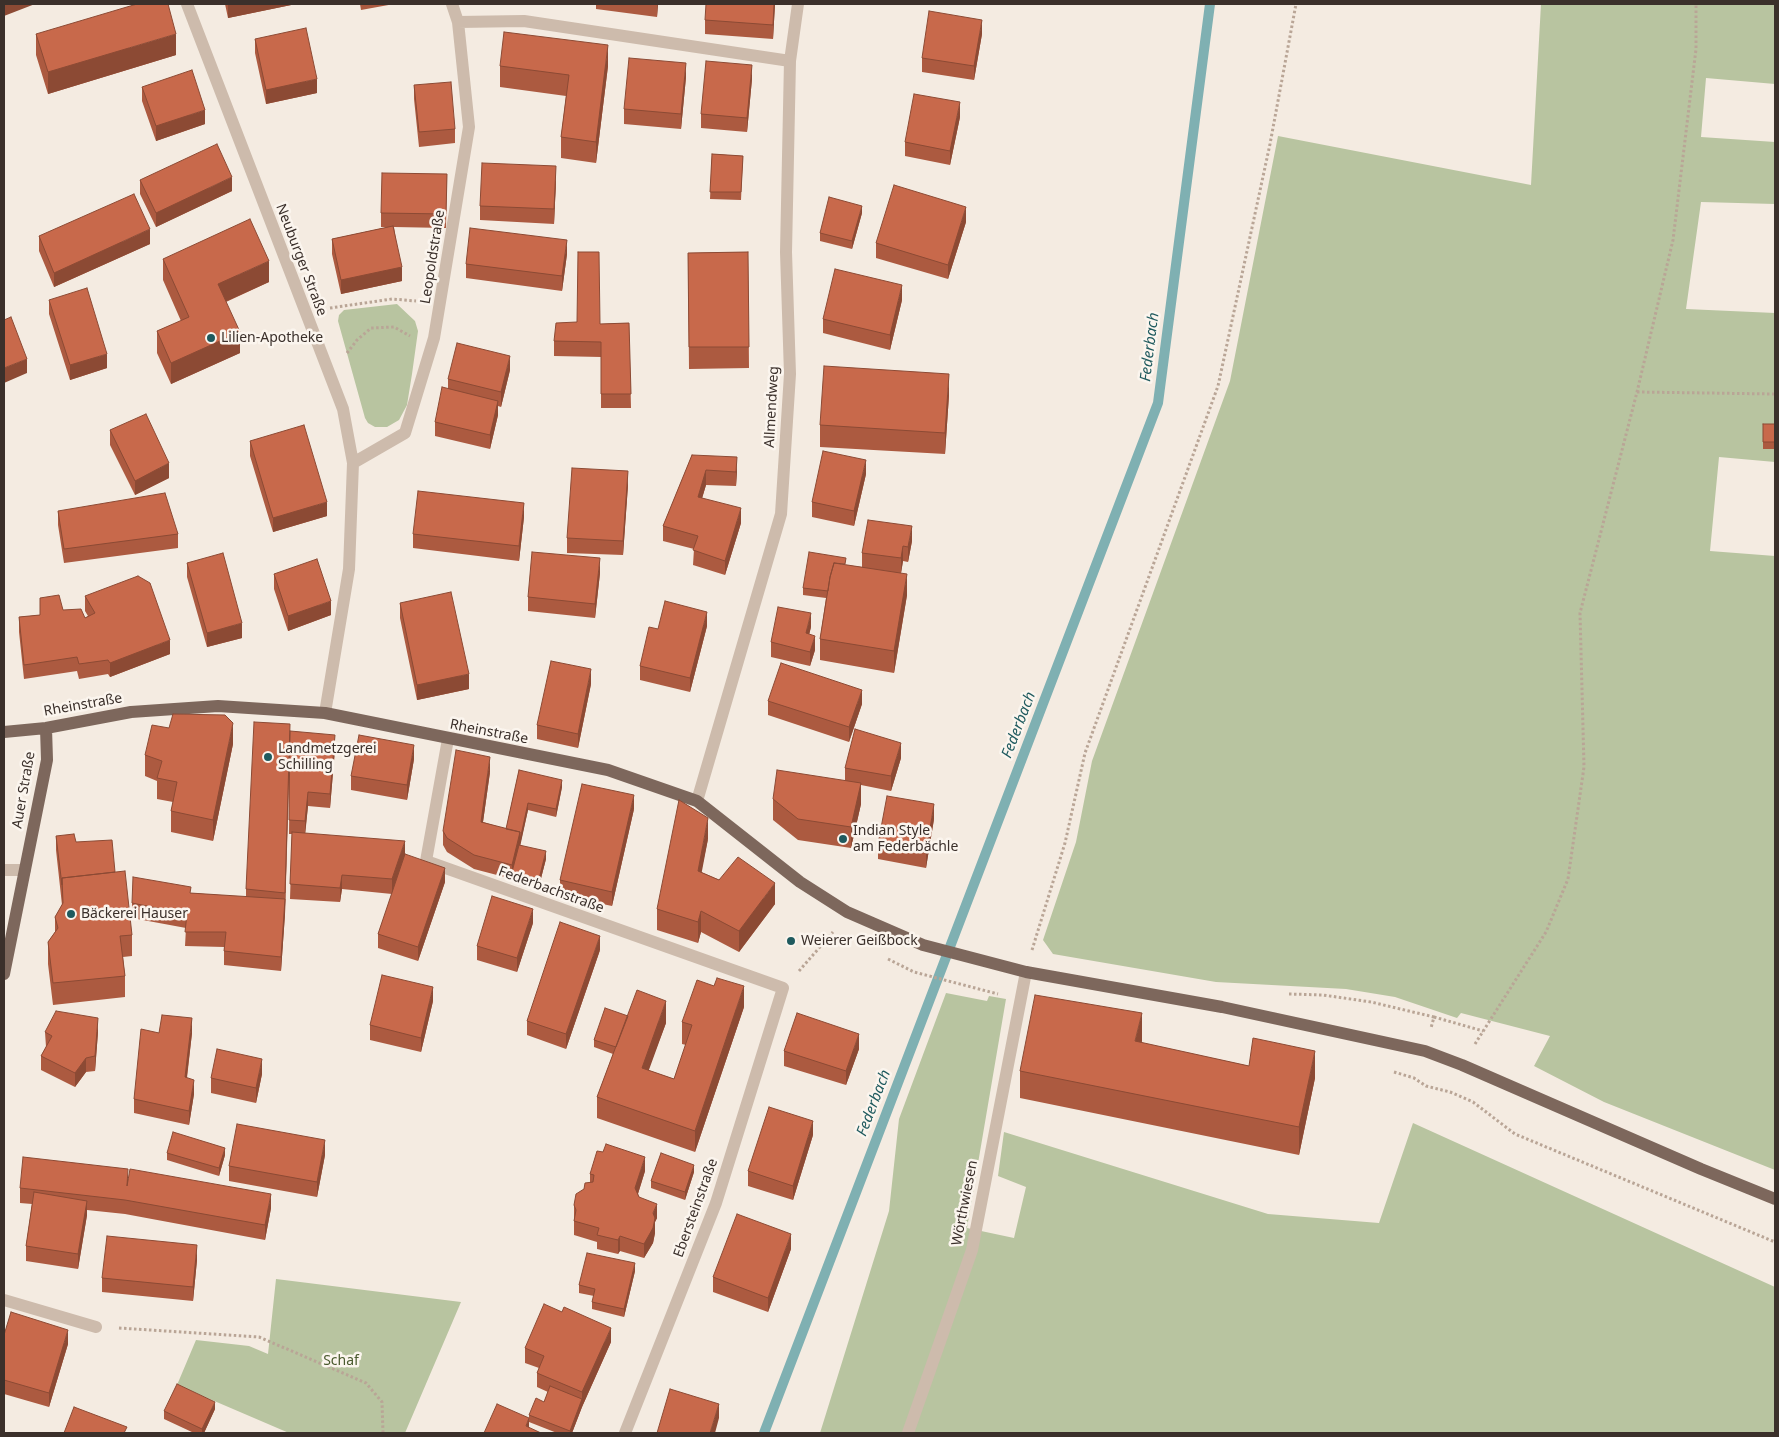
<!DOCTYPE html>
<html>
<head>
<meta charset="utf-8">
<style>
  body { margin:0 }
  #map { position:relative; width:1779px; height:1437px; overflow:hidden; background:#f4ebe1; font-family:"Noto Sans",sans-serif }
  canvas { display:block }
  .frame { position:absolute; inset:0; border:5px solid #3b302b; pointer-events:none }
</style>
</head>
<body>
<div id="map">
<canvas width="1779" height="1437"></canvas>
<div class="frame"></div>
</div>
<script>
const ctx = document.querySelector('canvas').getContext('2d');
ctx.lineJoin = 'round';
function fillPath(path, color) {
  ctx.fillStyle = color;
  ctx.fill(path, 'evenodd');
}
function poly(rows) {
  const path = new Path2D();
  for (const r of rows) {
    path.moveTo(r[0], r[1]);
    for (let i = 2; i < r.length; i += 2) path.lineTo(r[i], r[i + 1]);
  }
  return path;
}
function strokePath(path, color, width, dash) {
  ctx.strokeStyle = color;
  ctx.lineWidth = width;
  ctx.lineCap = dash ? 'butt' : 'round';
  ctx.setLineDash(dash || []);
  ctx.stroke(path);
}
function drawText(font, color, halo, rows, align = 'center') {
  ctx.font = font + ' "Noto Sans",sans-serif';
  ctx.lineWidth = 5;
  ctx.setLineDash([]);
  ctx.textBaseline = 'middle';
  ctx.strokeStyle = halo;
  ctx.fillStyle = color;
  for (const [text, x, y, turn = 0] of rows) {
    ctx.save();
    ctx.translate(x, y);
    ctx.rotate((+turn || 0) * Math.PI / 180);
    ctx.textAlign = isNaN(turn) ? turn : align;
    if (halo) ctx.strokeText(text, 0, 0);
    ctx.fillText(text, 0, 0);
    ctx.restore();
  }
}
const green = poly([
  [1541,4,1775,4,1775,84,1706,78,1701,137,1775,142,1775,204,1701,202,1686,309,1775,313,1775,462,1719,457,1710,551,1775,556,1775,1170,1604,1102,1534,1066,1550,1036,1461,1013,1457,1018,1395,997,1346,989,1216,982,1053,954,1043,940,1076,842,1092,761,1230,381,1278,136,1531,185],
  [397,304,415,321,418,331,412,374,407,405,399,420,387,427,375,427,368,423,365,418,338,321,339,315,344,310],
  [946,993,987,1001,989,996,1006,999,967,1228,1014,1238,1026,1187,998,1176,1004,1132,1268,1214,1379,1223,1413,1123,1775,1287,1775,1433,820,1433,889,1211,899,1119],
  [276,1279,461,1302,405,1433,289,1433,177,1385,196,1340,249,1346,268,1354]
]);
const stream = poly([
  [764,1433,1158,403,1210,4]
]);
const path = poly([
  [330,308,392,299,416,301],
  [347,353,357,340,371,328,394,327,410,336],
  [1637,392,1775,394],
  [1032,950,1065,843,1085,753,1218,386,1270,144,1296,4],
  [888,959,914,972,998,994],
  [799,971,833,932],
  [1289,994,1323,995,1371,1002,1434,1017,1431,1028],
  [1434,1017,1483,1031],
  [1475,1044,1546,932,1568,879,1584,767,1580,613,1637,392,1673,240,1696,49,1696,4],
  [1394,1072,1414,1078,1426,1086,1450,1092,1473,1102,1515,1134,1775,1242],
  [119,1328,259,1337,366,1383,382,1402,383,1433]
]);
const minor = poly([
  [187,4,343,409,353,463,349,569,325,713],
  [458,22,524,21,790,61],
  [353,463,405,433,434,338,469,127,458,22,452,4],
  [448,739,426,861,783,988,716,1203,625,1433],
  [697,801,781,514,790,374,786,252,790,61,798,4],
  [4,870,25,870],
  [4,1300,96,1327],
  [908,1433,972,1250,1026,972]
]);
const major = poly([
  [4,732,46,728,131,712,218,706,325,713,608,770,697,801,800,882,847,912,923,945,1026,972,1222,1007,1425,1051,1462,1065,1701,1169,1775,1199],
  [4,974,47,760,46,728]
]);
const wall = poly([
  [225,4,296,4,228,18],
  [360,4,394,4,361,10],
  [596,4,658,4,657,17,596,9],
  [775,4,773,39,705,34,705,20],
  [36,34,176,55,48,94,36,55],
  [982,34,974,80,922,72,922,58],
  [255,39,317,93,266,104,255,53],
  [500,66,608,66,596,163,561,158,561,137,566,96,500,87],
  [686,77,681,129,624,124,624,109],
  [752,79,747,132,701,128,701,114],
  [414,85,455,129,455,143,419,147,414,99],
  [142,87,205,124,156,141,142,101],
  [960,117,950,165,905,156,905,142],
  [712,154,743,156,741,200,710,199],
  [447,174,446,228,394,227,402,281,341,294,332,254,332,239,388,227,381,227,381,213],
  [140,180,232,191,156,227,140,194],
  [556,181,554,224,480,220,480,206],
  [862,213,852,249,820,241,820,233],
  [966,222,948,279,876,258,876,243],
  [39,236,150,244,54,287,39,251],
  [748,252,749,368,689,369,688,253],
  [567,254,562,291,466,278,466,264],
  [163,259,269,282,226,302,240,353,171,384,157,353,157,331,181,321,163,280],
  [49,300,107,368,70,380,49,314],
  [902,300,890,350,823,333,823,319],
  [629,323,631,408,601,408,601,357,554,356,554,341,600,324],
  [510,370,501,407,498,406,498,415,490,449,435,436,435,422,448,389,448,379],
  [949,395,945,454,820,447,820,425],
  [1763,424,1775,424,1775,449,1763,449],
  [110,430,169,478,135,495,110,445],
  [250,441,327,516,273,532,250,456],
  [692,455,737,471,736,486,706,485,702,498,741,523,725,575,693,565,694,549,663,541,663,526],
  [866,474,854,526,812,517,812,502],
  [628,485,623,555,567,553,567,538],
  [58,511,178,534,178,548,64,563,58,525],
  [524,517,519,561,413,548,413,534],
  [912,541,908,562,903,561,901,573,907,595,894,673,820,660,820,639,826,598,803,595,803,588,846,565,862,567,862,553],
  [187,563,242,638,207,647,187,577],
  [600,573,595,618,528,611,528,597],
  [274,574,331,615,288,631,274,589],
  [85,596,170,654,110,677,108,674,79,679,77,671,24,679,19,632,19,617,40,615,63,610,85,618,88,616,85,611],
  [400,603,469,689,417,700,400,618],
  [707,626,690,692,640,680,640,666,658,629],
  [811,627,809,634,815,650,810,666,771,657,771,642],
  [591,684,578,748,537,739,537,725],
  [768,701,862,704,849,742,768,715],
  [290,731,335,749,330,808,308,806,305,833,405,855,445,882,418,961,378,948,378,934,392,894,342,889,340,902,290,899,292,834,289,834,290,752,285,914,281,971,224,965,224,947,185,946,186,928,132,918,132,903,191,893,246,897,246,889],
  [233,744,213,841,171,832,171,811,173,802,157,799,157,781,145,776,145,755],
  [901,758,891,791,861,785,861,804,851,848,798,840,773,820,773,799,845,780,845,768],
  [414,759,407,800,351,790,351,776],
  [519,770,562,787,556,817,528,810,520,845,546,859,539,886,474,869,447,852,443,845,443,831,490,772,483,822,506,829],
  [634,809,612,906,560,895,560,880],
  [934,819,926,868,878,859,878,844],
  [56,836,76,842,115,872,132,935,132,956,123,957,125,976,125,997,53,1005,48,964,48,942,55,932,55,917,62,905,56,850],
  [708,839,701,872,775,904,739,952,701,932,698,943,657,930,657,909],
  [533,923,517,972,477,960,477,946],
  [600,950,566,1049,527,1035,527,1021],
  [433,1001,421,1052,370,1040,370,1025],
  [744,1007,695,1152,597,1118,597,1097,613,1054,594,1047,594,1040,628,1016,666,1023,648,1070,674,1079,686,1045,682,1044,682,1022],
  [45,1032,98,1032,95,1071,86,1072,75,1087,41,1070,41,1056,46,1047],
  [159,1033,192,1033,187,1078,194,1094,189,1125,134,1113,134,1099],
  [1142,1041,1141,1043,1249,1066,1315,1078,1299,1155,1020,1098,1020,1071],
  [859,1049,846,1085,784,1066,784,1051],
  [262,1074,256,1103,211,1093,211,1078],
  [813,1135,793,1200,748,1186,748,1171],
  [167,1153,225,1155,219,1176,167,1160],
  [325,1155,317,1197,229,1181,229,1166],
  [645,1171,638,1194,639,1197,657,1218,655,1222,655,1233,653,1243,644,1258,620,1251,618,1254,597,1249,597,1242,574,1235,574,1205,584,1189,590,1182,590,1174],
  [694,1172,685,1200,651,1188,651,1181],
  [128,1179,271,1208,265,1240,125,1214,87,1210,87,1215,78,1269,26,1261,26,1246,32,1204,20,1203,20,1188],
  [791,1249,768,1312,713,1292,713,1277],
  [197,1260,193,1301,102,1292,102,1278],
  [635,1271,624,1317,592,1309,592,1302,594,1296,579,1293,579,1285],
  [4,1335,68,1344,49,1407,4,1394],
  [611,1342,582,1407,572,1433,557,1433,529,1422,529,1415,544,1402,548,1392,537,1387,537,1373,539,1368,525,1363,525,1348],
  [215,1409,204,1433,194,1433,164,1419,164,1411]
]);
const shadedWall = poly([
  [4,4,35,4,4,16],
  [228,4,296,4,228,18],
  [657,4,658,4,657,17],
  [774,4,775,4,773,39,773,25],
  [982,20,982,34,974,80,974,66],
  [176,34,176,55,48,94,48,72],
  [608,45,608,66,596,163,596,142],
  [686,63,686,77,681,129,681,114],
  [752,65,752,79,747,132,747,118],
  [317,79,317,93,266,104,266,90],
  [960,102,960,117,950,165,950,151],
  [205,110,205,124,156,141,156,126],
  [556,166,556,181,554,224,554,209],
  [232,177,232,191,156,227,156,213],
  [862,206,862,213,852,249,852,241],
  [966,207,966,222,948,279,948,265],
  [150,229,150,244,54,287,54,273],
  [567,240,567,254,562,291,562,276],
  [269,261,269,282,218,305,218,284],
  [402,267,402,281,341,294,341,280],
  [902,285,902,300,890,350,890,335],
  [240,332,240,353,171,384,171,363],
  [107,354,107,368,70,380,70,365],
  [510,356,510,370,501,407,501,392],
  [27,359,27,373,4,383,4,368],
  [949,374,949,395,945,454,945,433],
  [498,401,498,415,490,449,490,435],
  [737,457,737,471,736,486,736,472],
  [866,460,866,474,854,526,854,511],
  [169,463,169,478,135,495,135,481],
  [706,470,706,485,698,512,698,497],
  [628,471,628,485,623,555,623,541],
  [327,502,327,516,273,532,273,518],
  [524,503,524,517,519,561,519,546],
  [741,508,741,523,725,575,725,561],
  [912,526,912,541,908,562,908,547],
  [903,546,903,561,901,573,901,558],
  [600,558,600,573,595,618,595,604],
  [907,574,907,595,894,673,894,651],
  [331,601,331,615,288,631,288,616],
  [707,612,707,626,690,692,690,678],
  [811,613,811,627,806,648,806,633],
  [242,623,242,638,207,647,207,633],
  [815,636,815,650,810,666,810,652],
  [170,640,170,654,110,677,110,663],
  [591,669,591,684,578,748,578,734],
  [469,674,469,689,417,700,417,685],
  [862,690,862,704,849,742,849,727],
  [233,723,233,744,213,841,213,820],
  [290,724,285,914,281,971,281,957,285,899],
  [335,735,335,749,330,808,330,794],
  [901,743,901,758,891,791,891,776],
  [414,745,414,759,407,800,407,785],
  [490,757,490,772,481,836,481,822],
  [562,780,562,787,556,817,556,809],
  [861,783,861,804,851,848,851,827],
  [308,792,308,806,305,836,305,821],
  [634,795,634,809,612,906,612,892],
  [528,803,528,810,520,847,520,840],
  [934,804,934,819,926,868,926,853],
  [708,818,708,839,698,892,698,871],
  [520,832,520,847,512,872,512,865],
  [405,841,405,855,392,894,392,879],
  [546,851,546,859,539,886,539,879],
  [445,868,445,882,418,961,418,947],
  [342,875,342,889,340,902,340,888],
  [775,883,775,904,739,952,739,931],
  [533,909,533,923,517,972,517,958],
  [701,911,701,932,698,943,698,922],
  [600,936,600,950,566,1049,566,1034],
  [744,986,744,1007,695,1152,695,1131],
  [433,987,433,1001,421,1052,421,1038],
  [666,1001,666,1023,642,1089,642,1068],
  [1142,1013,1142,1041,1135,1069,1135,1041],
  [98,1018,98,1032,95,1071,95,1056],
  [192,1018,192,1033,185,1092,185,1077],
  [859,1034,859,1049,846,1085,846,1071],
  [1315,1051,1315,1078,1299,1155,1299,1127],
  [86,1058,86,1072,75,1087,75,1073],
  [262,1059,262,1074,256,1103,256,1088],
  [194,1080,194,1094,189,1125,189,1111],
  [813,1121,813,1135,793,1200,793,1186],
  [325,1140,325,1155,317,1197,317,1182],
  [225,1148,225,1155,219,1176,219,1168],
  [645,1157,645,1171,635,1203,635,1188],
  [694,1165,694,1172,685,1200,685,1192],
  [271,1194,271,1208,265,1240,265,1225],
  [87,1201,87,1215,78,1269,78,1254],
  [657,1204,657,1218,655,1222,655,1233,653,1243,644,1258,644,1244,653,1213],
  [791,1234,791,1249,768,1312,768,1298],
  [620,1236,620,1251,618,1254,618,1240],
  [197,1245,197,1260,193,1301,193,1287],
  [635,1263,635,1271,624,1317,624,1309],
  [611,1328,611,1342,582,1407,572,1433,570,1433,570,1431,582,1399,582,1392],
  [68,1330,68,1344,49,1407,49,1393],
  [215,1402,215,1409,204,1433,202,1433,202,1429],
  [719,1404,719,1418,715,1433,710,1433],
  [529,1418,529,1432,526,1426]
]);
const building = poly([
  [137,4,168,4,176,34,48,72,36,34,137,4],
  [706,4,774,4,773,25,705,20,706,4],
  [929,11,982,20,974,66,922,58,929,11],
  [306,28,317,79,266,90,255,39,306,28],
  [504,32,608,45,596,142,561,137,569,75,500,66,504,32],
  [629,58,686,63,681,114,624,109,629,58],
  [706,61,752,65,747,118,701,114,706,61],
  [192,70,205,110,156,126,142,87,192,70],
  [451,82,455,129,419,132,414,85,451,82],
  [914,94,960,102,950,151,905,142,914,94],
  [217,144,232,177,156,213,140,180,217,144],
  [712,154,743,156,741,192,710,192,712,154],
  [482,163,556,166,554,209,480,206,482,163],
  [382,173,447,174,446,214,381,213,382,173],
  [894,185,966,207,948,265,876,243,894,185],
  [134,194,150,229,54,273,39,236,134,194],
  [829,197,862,206,852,241,820,233,829,197],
  [250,219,269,261,218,284,240,332,171,363,157,331,189,317,163,259,250,219],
  [393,226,402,267,341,280,332,239,393,226],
  [470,228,567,240,562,276,466,264,470,228],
  [578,252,599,252,600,324,629,323,631,394,601,394,601,342,554,341,556,323,577,322,578,252],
  [748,252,749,347,689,347,688,253,748,252],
  [835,269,902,285,890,335,823,319,835,269],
  [87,288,107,354,70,365,49,300,87,288],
  [11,317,27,359,4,368,4,320,11,317],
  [457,343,510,356,501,392,448,379,457,343],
  [824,366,949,374,945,433,820,425,824,366],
  [442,387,498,401,490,435,435,422,442,387],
  [146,414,169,463,135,481,110,430,146,414],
  [1763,424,1775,424,1775,442,1763,442,1763,424],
  [304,425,327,502,273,518,250,441,304,425],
  [823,451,866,460,854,511,812,502,823,451],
  [692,455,737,457,736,472,706,470,698,497,741,508,725,561,693,550,698,536,663,526,692,455],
  [572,468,628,471,623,541,567,538,572,468],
  [418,491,524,503,519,546,413,534,418,491],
  [165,493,178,534,64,549,58,511,165,493],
  [868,520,912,526,908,547,903,546,901,558,862,553,868,520],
  [532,552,600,558,595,604,528,597,532,552],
  [809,552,846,558,845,564,834,563,830,577,828,591,803,588,809,552],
  [223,553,242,623,207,633,187,563,223,553],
  [317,559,331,601,288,616,274,574,317,559],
  [834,563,907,574,894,651,820,639,830,577,834,563],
  [138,576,150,583,170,640,110,663,108,660,79,664,77,657,24,665,19,617,40,615,40,598,59,595,63,610,81,609,85,618,95,613,85,596,138,576],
  [451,592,469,674,417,685,400,603,451,592],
  [665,601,707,612,690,678,640,666,649,627,658,629,665,601],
  [778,607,811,613,806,633,815,636,810,652,771,642,778,607],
  [551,661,591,669,578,734,537,725,551,661],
  [781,663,862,690,849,727,768,701,781,663],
  [173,714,225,715,233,723,213,820,171,811,177,782,157,778,162,761,145,755,152,725,169,728,173,714],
  [254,722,290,724,285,893,246,889,254,722],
  [855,729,901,743,891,776,845,768,855,729],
  [290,731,335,735,330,794,308,792,305,821,289,820,290,731],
  [359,735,414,745,407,785,351,776,359,735],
  [456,750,490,757,481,822,520,832,512,865,474,855,447,838,443,831,456,750],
  [519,770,562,780,556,809,528,803,520,840,520,832,506,829,519,770],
  [777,770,861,783,851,827,798,819,773,799,777,770],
  [582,784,634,795,612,892,560,880,582,784],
  [887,796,934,804,926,853,878,844,887,796],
  [679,800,708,818,698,871,719,880,738,857,775,883,739,931,701,911,698,922,657,909,679,800],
  [292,832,405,841,392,879,342,875,340,888,290,884,292,832],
  [74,834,76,842,112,840,115,872,62,878,62,885,56,836,74,834],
  [519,845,546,851,539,879,512,872,519,845],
  [405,854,445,868,418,947,378,934,405,854],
  [125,871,132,935,120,936,125,976,53,983,48,942,58,928,55,917,63,903,62,878,125,871],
  [133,877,191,887,190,893,285,899,281,957,224,951,226,932,185,932,187,914,132,903,133,877],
  [492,896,533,909,517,958,477,946,492,896],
  [560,922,600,936,566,1034,527,1021,560,922],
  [382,975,433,987,421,1038,370,1025,382,975],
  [717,978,744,986,695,1131,597,1097,637,990,666,1001,642,1068,674,1079,692,1025,682,1022,697,980,714,986,717,978],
  [1035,995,1142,1013,1135,1041,1249,1066,1253,1038,1315,1051,1299,1127,1020,1071,1035,995],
  [605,1008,628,1016,616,1047,594,1040,605,1008],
  [56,1011,98,1018,95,1056,86,1058,75,1073,41,1056,52,1036,45,1032,56,1011],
  [797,1013,859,1034,846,1071,784,1051,797,1013],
  [162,1015,192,1018,185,1077,194,1080,189,1111,134,1099,141,1029,159,1033,162,1015],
  [217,1049,262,1059,256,1088,211,1078,217,1049],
  [769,1107,813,1121,793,1186,748,1171,769,1107],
  [237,1124,325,1140,317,1182,229,1166,237,1124],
  [173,1132,225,1148,219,1168,167,1153,173,1132],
  [606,1144,645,1157,635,1188,639,1197,657,1204,653,1213,655,1218,653,1228,644,1244,620,1236,618,1240,597,1235,599,1228,574,1221,576,1210,574,1205,576,1194,584,1189,585,1183,593,1182,594,1175,590,1174,597,1151,603,1152,606,1144],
  [661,1153,694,1165,685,1192,651,1181,661,1153],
  [23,1157,128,1169,127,1186,130,1169,271,1194,265,1225,125,1200,20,1188,23,1157],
  [34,1192,87,1201,78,1254,26,1246,34,1192],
  [737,1214,791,1234,768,1298,713,1277,737,1214],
  [107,1236,197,1245,193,1287,102,1278,107,1236],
  [587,1253,635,1263,624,1309,592,1302,595,1289,579,1285,587,1253],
  [544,1304,562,1312,564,1307,611,1328,582,1392,537,1373,544,1356,525,1348,544,1304],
  [11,1312,68,1330,49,1393,4,1380,4,1335,11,1312],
  [177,1384,215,1402,202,1429,164,1411,177,1384],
  [550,1386,582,1399,570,1431,529,1415,536,1398,544,1402,550,1386],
  [670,1389,719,1404,710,1433,657,1433,670,1389],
  [497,1404,529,1418,526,1426,541,1433,484,1433,497,1404],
  [74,1407,127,1427,124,1433,64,1433,74,1407]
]);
const markers = [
  [211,338,5,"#1f5a5e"],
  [268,757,5,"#1f5a5e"],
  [843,839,5,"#1f5a5e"],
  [71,914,5,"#1f5a5e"],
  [791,941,5,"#1f5a5e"]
];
const streetNames = [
  ["Leopoldstraße",433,257,-81],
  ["Neuburger Straße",301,260,69],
  ["Allmendweg",772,407,-87],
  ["Rheinstraße",83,705,-10],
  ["Rheinstraße",489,732,11],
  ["Auer Straße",24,790,-80],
  ["Federbachstraße",551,890,20],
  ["Wörthwiesen",965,1203,-79],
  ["Ebersteinstraße",696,1208,-70]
];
const poiNames = [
  ["Lilien-Apotheke",221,338],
  ["Landmetzgerei",278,749],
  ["Schilling",278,765],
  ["Indian Style",853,831],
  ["am Federbächle",853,847],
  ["Bäckerei Hauser",81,914],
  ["Weierer Geißbock",801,941]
];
const parkNames = [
  ["Schaf",341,1361]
];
const waterNames = [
  ["Federbach",1150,347,-83],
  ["Federbach",1019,725,-69],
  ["Federbach",874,1103,-69]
];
fillPath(green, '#b8c4a0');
strokePath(stream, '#7fb0b2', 10);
strokePath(path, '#b9a596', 3, [2.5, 2.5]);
strokePath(minor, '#cdbbac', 12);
strokePath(major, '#7d675c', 12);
fillPath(wall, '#ac5a40');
fillPath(shadedWall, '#8c4a34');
fillPath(building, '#c8694b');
strokePath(building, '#8c4a34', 1);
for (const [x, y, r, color] of markers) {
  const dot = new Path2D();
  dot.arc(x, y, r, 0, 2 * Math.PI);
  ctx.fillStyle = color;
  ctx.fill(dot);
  strokePath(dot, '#fbf5ee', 2);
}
drawText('14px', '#3b302b', '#fbf5ee', streetNames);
drawText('14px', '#3b302b', '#fbf5ee', poiNames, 'left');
drawText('14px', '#4a5a2e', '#fbf5ee', parkNames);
drawText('italic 15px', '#1f5a5e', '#fbf5ee', waterNames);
</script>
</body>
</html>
